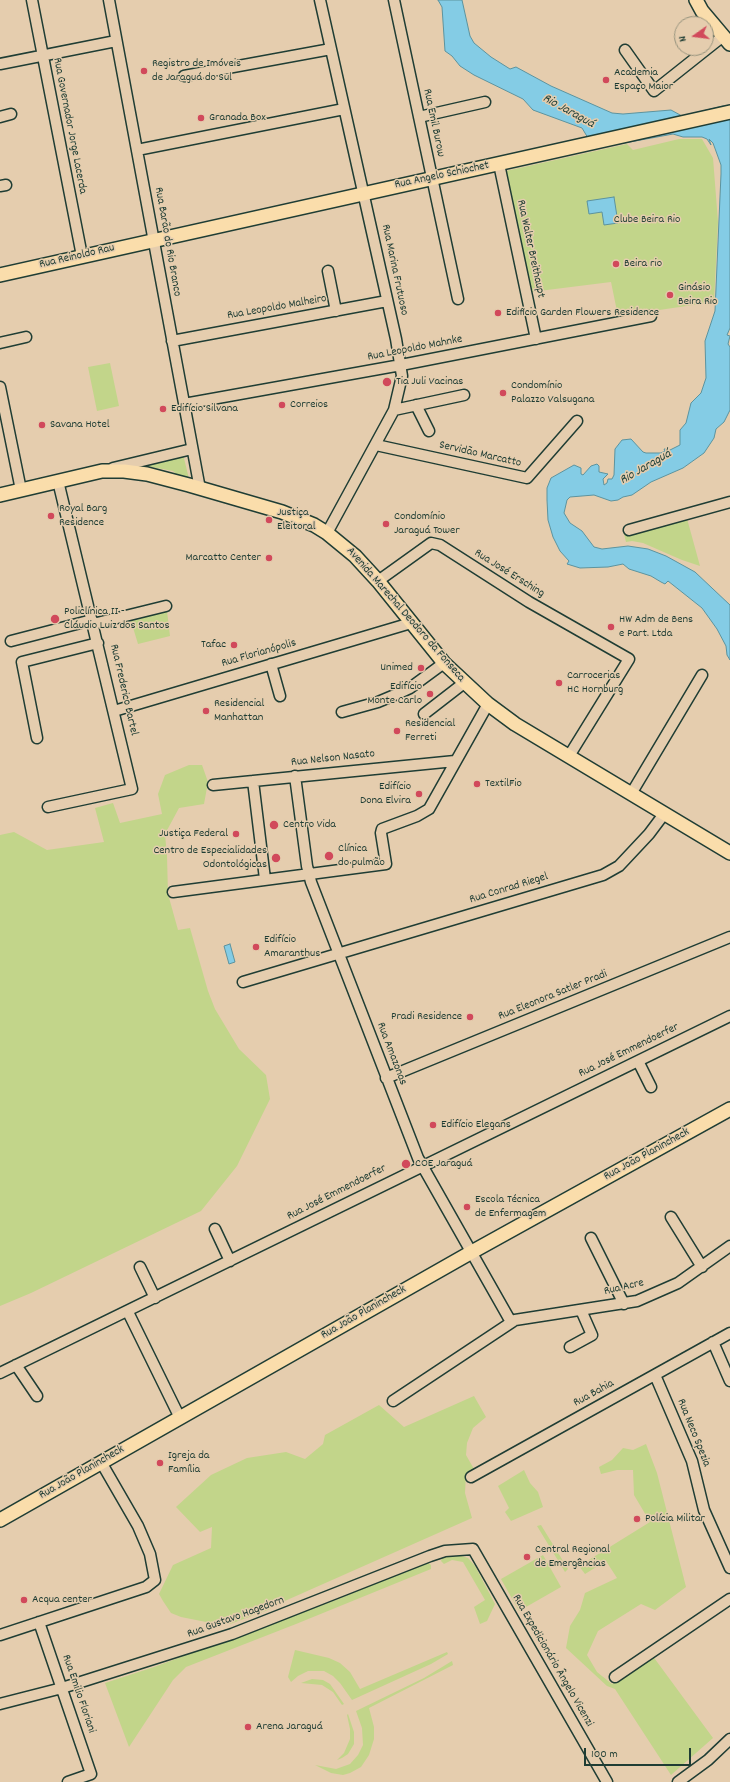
<!DOCTYPE html>
<html>
<head>
<meta charset="utf-8">
<style>
  body { margin:0 }
  #map { position:relative; width:730px; height:1782px; overflow:hidden; background:#e5cdae; font-family:Dekko,sans-serif }
  canvas { display:block }
  .north { position:absolute; left:674px; top:16px; width:40px; height:40px; box-sizing:border-box; background:#e5cdae; border:1px solid #96937d; border-radius:50%; rotate:256deg; font-size:11px; font-weight:700; line-height:16px; text-align:center; color:#1f3d34 }
  .north::after { content:''; display:block; margin:auto; width:14px; height:18px; background:#d1495b; clip-path:polygon(50% 0,100% 100%,50% 72%,0 100%) }
  .scale { position:absolute; left:584px; top:1748px; width:107px; height:18px; box-sizing:border-box; border:2px solid #1f3d34; border-top:0; padding-left:5px; font-size:12px; line-height:14px; white-space:nowrap; color:#1f3d34; -webkit-text-stroke:3px #e5cdae; paint-order:stroke }
</style>
</head>
<body>
<div id="map">
<canvas width="730" height="1782"></canvas>
<div class="north">N</div>
<div class="scale">100 m</div>
</div>
<script>
const ctx = document.querySelector('canvas').getContext('2d');
ctx.lineJoin = 'round';
function fillPath(path, color) {
  ctx.fillStyle = color;
  ctx.fill(path, 'evenodd');
}
function poly(rows) {
  const path = new Path2D();
  for (const r of rows) {
    path.moveTo(r[0], r[1]);
    for (let i = 2; i < r.length; i += 2) path.lineTo(r[i], r[i + 1]);
  }
  return path;
}
function strokePath(path, color, width, dash) {
  ctx.strokeStyle = color;
  ctx.lineWidth = width;
  ctx.lineCap = dash ? 'butt' : 'round';
  ctx.setLineDash(dash || []);
  ctx.stroke(path);
}
function drawText(font, color, halo, rows, align = 'center') {
  ctx.font = font + ' Dekko,sans-serif';
  ctx.lineWidth = 3;
  ctx.setLineDash([]);
  ctx.textBaseline = 'middle';
  ctx.strokeStyle = halo;
  ctx.fillStyle = color;
  for (const [text, x, y, turn = 0] of rows) {
    ctx.save();
    ctx.translate(x, y);
    ctx.rotate((+turn || 0) * Math.PI / 180);
    ctx.textAlign = isNaN(turn) ? turn : align;
    if (halo) ctx.strokeText(text, 0, 0);
    ctx.fillText(text, 0, 0);
    ctx.restore();
  }
}
const green = poly([
  [679,139,702,139,713,158,718,222,714,302,618,316,611,282,531,292,506,171,627,144,633,150],
  [110,363,119,406,97,411,88,367],
  [183,454,189,479,177,475,173,471,141,465,146,463,151,464,166,461,174,456],
  [686,515,700,566,682,560,643,543,632,541,626,542,623,530],
  [167,611,170,636,138,644,131,621],
  [189,765,202,765,208,782,204,804,179,808,165,834,167,856,168,894,178,930,190,928,208,991,215,1009,239,1049,266,1075,270,1099,237,1166,201,1211,31,1293,0,1306,0,835,14,832,47,850,104,842,95,808,113,803,120,823,162,814,158,794,165,775],
  [474,1396,486,1417,473,1428,467,1443,466,1455,474,1469,466,1474,465,1493,472,1518,278,1604,268,1610,230,1624,216,1624,181,1617,171,1613,163,1601,159,1594,173,1565,211,1548,212,1527,200,1532,176,1507,211,1475,247,1458,286,1452,305,1459,323,1444,325,1435,379,1405,404,1427],
  [646,1444,657,1473,686,1587,655,1610,641,1604,598,1631,587,1655,597,1672,612,1684,652,1655,713,1738,671,1775,615,1689,607,1686,566,1648,570,1626,580,1610,585,1593,617,1578,606,1561,585,1574,579,1566,650,1522,634,1495,633,1470,617,1470,601,1474,599,1467,612,1460,623,1448,633,1450],
  [524,1470,530,1483,538,1492,543,1507,511,1521,505,1512,509,1508,498,1486],
  [541,1525,568,1569,565,1572,537,1526],
  [459,1555,468,1558,475,1566,495,1604,487,1621,480,1624,474,1607,485,1600,463,1562,452,1560,444,1564,441,1561,442,1558],
  [543,1555,561,1587,519,1611,501,1579],
  [427,1562,431,1565,431,1569,296,1624,186,1667,173,1680,129,1747,105,1683,154,1667,336,1600],
  [295,1650,329,1658,340,1663,350,1672,360,1689,447,1652,448,1654,431,1664,352,1700,340,1683,333,1676,324,1671,308,1671,298,1676,291,1682,288,1677],
  [452,1661,453,1665,369,1708,374,1727,374,1739,369,1755,361,1767,350,1773,343,1775,331,1773,315,1765,336,1769,350,1764,358,1755,363,1745,362,1728,356,1711,424,1678],
  [312,1679,323,1680,330,1684,344,1704,342,1705,333,1692,322,1685,301,1683],
  [348,1714,354,1732,354,1744,348,1754,342,1758,337,1760,344,1753,350,1739,350,1729,347,1715]
]);
const water = poly([
  [438,0,462,0,470,36,474,43,491,57,510,69,516,67,551,86,612,113,623,114,671,110,682,116,723,106,730,107,730,328,727,335,730,336,728,344,730,347,730,410,724,422,716,429,714,438,704,453,683,468,651,482,632,495,623,497,618,500,611,501,594,495,570,497,567,500,564,513,570,523,582,531,594,547,602,549,628,546,648,549,666,556,695,572,730,605,730,660,727,655,726,646,717,629,702,608,668,581,665,584,661,582,651,576,629,569,623,564,608,567,580,568,567,564,569,561,560,551,553,537,548,520,547,500,547,488,551,478,574,465,581,468,581,474,583,475,591,466,597,464,599,466,599,472,608,474,603,479,604,485,607,483,608,479,612,479,614,475,615,449,622,440,631,439,643,452,646,453,661,453,665,451,664,449,667,449,666,452,680,445,680,430,686,423,691,403,701,393,706,378,705,341,715,311,721,174,721,165,713,143,709,139,711,145,707,139,702,137,683,137,673,134,619,144,610,145,588,138,582,128,533,110,523,99,474,75,460,66,452,56,445,51,442,7,438,0],
  [614,197,618,223,604,225,602,212,589,214,587,201,614,197],
  [230,944,235,962,229,964,224,946,230,944]
]);
const minor = poly([
  [32,0,82,256],
  [109,0,200,489],
  [320,0,396,339,402,376,394,410,327,533],
  [394,0,458,299],
  [625,50,654,91,722,37],
  [0,64,116,41],
  [184,76,331,49],
  [0,117,11,114],
  [419,117,485,102],
  [137,150,344,109],
  [499,164,536,339],
  [0,186,6,185],
  [328,271,336,311],
  [172,341,387,301],
  [0,343,26,337],
  [0,387,21,490],
  [184,404,401,365,651,316],
  [416,405,429,431],
  [394,410,464,395],
  [376,445,527,478,577,421],
  [113,468,192,449],
  [629,530,730,502],
  [378,581,431,543,440,545,529,602,629,659,569,756],
  [93,624,166,606],
  [11,641,92,620],
  [271,664,280,696],
  [114,711,411,623],
  [342,712,378,702,397,694,410,688,444,663],
  [424,714,464,683],
  [37,738,22,662,98,643],
  [295,776,307,866,311,882,418,1158,511,1322],
  [253,781,265,879],
  [213,785,455,761],
  [631,794,702,675],
  [48,807,132,789,58,481],
  [173,892,386,864,381,833,382,829,417,816,429,809,488,704],
  [243,982,603,875,619,866,649,834,664,814],
  [638,1061,651,1087],
  [386,1078,730,937],
  [671,1217,702,1267],
  [215,1229,230,1261],
  [591,1238,624,1304],
  [140,1267,155,1298],
  [128,1312,180,1418],
  [713,1342,730,1381],
  [570,1347,592,1335,581,1310],
  [16,1365,37,1396],
  [0,1373,730,1016],
  [655,1375,692,1461,704,1510,730,1568],
  [393,1401,515,1320,637,1301,678,1283,730,1246],
  [471,1477,730,1333],
  [39,1622,91,1774,68,1782],
  [0,1635,146,1587,155,1580,150,1554,138,1526,101,1462],
  [615,1677,730,1599],
  [0,1704,62,1688,232,1634,430,1556,445,1551,473,1549,607,1782],
  [678,1782,708,1760,730,1739]
]);
const major = poly([
  [696,0,702,11,730,44],
  [0,275,730,112],
  [0,495,102,471,124,471,147,474,189,485,282,512,314,525,327,533,355,556,378,581,444,663,488,704,515,724,730,853],
  [0,1520,470,1253,730,1109]
]);
const markers = [
  [144,71,4,"#d1495b"],
  [606,80,4,"#d1495b"],
  [201,118,4,"#d1495b"],
  [616,264,4,"#d1495b"],
  [670,295,4,"#d1495b"],
  [498,313,4,"#d1495b"],
  [387,382,5,"#d1495b"],
  [503,393,4,"#d1495b"],
  [282,405,4,"#d1495b"],
  [163,409,4,"#d1495b"],
  [42,425,4,"#d1495b"],
  [51,516,4,"#d1495b"],
  [269,520,4,"#d1495b"],
  [386,524,4,"#d1495b"],
  [269,558,4,"#d1495b"],
  [55,619,5,"#d1495b"],
  [611,627,4,"#d1495b"],
  [234,645,4,"#d1495b"],
  [421,668,4,"#d1495b"],
  [559,683,4,"#d1495b"],
  [430,694,4,"#d1495b"],
  [206,711,4,"#d1495b"],
  [397,731,4,"#d1495b"],
  [477,784,4,"#d1495b"],
  [419,794,4,"#d1495b"],
  [274,825,5,"#d1495b"],
  [236,834,4,"#d1495b"],
  [329,856,5,"#d1495b"],
  [276,858,5,"#d1495b"],
  [256,947,4,"#d1495b"],
  [470,1017,4,"#d1495b"],
  [433,1125,4,"#d1495b"],
  [406,1164,5,"#d1495b"],
  [467,1207,4,"#d1495b"],
  [160,1463,4,"#d1495b"],
  [637,1519,4,"#d1495b"],
  [527,1557,4,"#d1495b"],
  [24,1600,4,"#d1495b"],
  [248,1727,4,"#d1495b"]
];
const poiNames = [
  ["Registro de Imóveis",152,64],
  ["de Jaraguá do Sul",152,78],
  ["Academia",614,73],
  ["Espaço Maior",614,87],
  ["Granada Box",209,118],
  ["Beira rio",624,264],
  ["Ginásio",678,288],
  ["Beira Rio",678,302],
  ["Edificio Garden Flowers Residence",506,313],
  ["Tia Juli Vacinas",396,382],
  ["Condomínio",511,386],
  ["Palazzo Valsugana",511,400],
  ["Correios",290,405],
  ["Edifício Silvana",171,409],
  ["Savana Hotel",50,425],
  ["Royal Barg",59,509],
  ["Residence",59,523],
  ["Justiça",277,513],
  ["Eleitoral",277,527],
  ["Condomínio",394,517],
  ["Jaraguá Tower",394,531],
  ["Marcatto Center",261,558,"right"],
  ["Policlínica II -",64,612],
  ["Cláudio Luiz dos Santos",64,626],
  ["HW Adm de Bens",619,620],
  ["e Part. Ltda",619,634],
  ["Tafac",226,645,"right"],
  ["Unimed",413,668,"right"],
  ["Carrocerias",567,676],
  ["HC Hornburg",567,690],
  ["Edifício",422,687,"right"],
  ["Monte Carlo",422,701,"right"],
  ["Residencial",214,704],
  ["Manhattan",214,718],
  ["Residencial",405,724],
  ["Ferreti",405,738],
  ["TextilFio",485,784],
  ["Edifício",411,787,"right"],
  ["Dona Elvira",411,801,"right"],
  ["Centro Vida",283,825],
  ["Justiça Federal",228,834,"right"],
  ["Clínica",338,849],
  ["do pulmão",338,863],
  ["Centro de Especialidades",267,851,"right"],
  ["Odontológicas",267,865,"right"],
  ["Edifício",264,940],
  ["Amaranthus",264,954],
  ["Pradi Residence",462,1017,"right"],
  ["Edifício Elegans",441,1125],
  ["COE Jaraguá",415,1164],
  ["Escola Técnica",475,1200],
  ["de Enfermagem",475,1214],
  ["Igreja da",168,1456],
  ["Família",168,1470],
  ["Polícia Militar",645,1519],
  ["Central Regional",535,1550],
  ["de Emergências",535,1564],
  ["Acqua center",32,1600],
  ["Arena Jaraguá",256,1727]
];
const streetNames = [
  ["Rua Emil Burow",433,123,78],
  ["Rua Governador Jorge Lacerda",69,126,79],
  ["Rua Angelo Schiochet",442,176,-12],
  ["Rua Barão do Rio Branco",167,242,80],
  ["Rua Walter Breithaupt",530,249,78],
  ["Rua Reinoldo Rau",77,257,-13],
  ["Rua Marina Frutuoso",394,270,78],
  ["Rua Leopoldo Malheiro",277,308,-10],
  ["Rua Leopoldo Mahnke",415,349,-11],
  ["Servidão Marcatto",480,455,13],
  ["Rua José Ersching",509,574,32],
  ["Avenida Marechal Deodoro da Fonseca",405,615,49],
  ["Rua Florianópolis",259,654,-16],
  ["Rua Frederico Bartel",123,690,77],
  ["Rua Nelson Nasato",333,759,-6],
  ["Rua Conrad Riegel",509,889,-17],
  ["Rua Eleonora Satler Pradi",553,996,-22],
  ["Rua José Emmendoerfer",629,1051,-26],
  ["Rua Amazonas",391,1054,69],
  ["Rua João Planincheck",647,1155,-29],
  ["Rua José Emmendoerfer",337,1193,-27],
  ["Rua Acre",624,1288,-13],
  ["Rua João Planincheck",364,1313,-30],
  ["Rua Bahia",594,1394,-29],
  ["Rua Neco Spezia",693,1433,68],
  ["Rua João Planincheck",82,1473,-30],
  ["Rua Gustavo Hagedorn",236,1618,-20],
  ["Rua Expedicionário Ângelo Vicenzi",552,1661,60],
  ["Rua Emilio Floriani",78,1694,71]
];
const parkNames = [
  ["Clube Beira Rio",647,220]
];
const waterNames = [
  ["Rio Jaraguá",568,112,29],
  ["Rio Jaraguá",646,468,-30]
];
fillPath(green, '#c2d58a');
fillPath(water, '#84cce5');
strokePath(water, '#5c939e', 1);
strokePath(minor, '#1f3d34', 13);
strokePath(major, '#1f3d34', 16);
strokePath(minor, '#e5cdae', 10);
strokePath(major, '#faddab', 13);
for (const [x, y, r, color] of markers) {
  const dot = new Path2D();
  dot.arc(x, y, r, 0, 2 * Math.PI);
  ctx.fillStyle = color;
  ctx.fill(dot);
  strokePath(dot, '#e5cdae', 1.5);
}
drawText('12px', '#1f3d34', '#e5cdae', poiNames, 'left');
drawText('12px', '#1f3d34', '#e5cdae', streetNames);
drawText('12px', '#274538', '#e5cdae', parkNames);
drawText('italic 13px', '#24443d', '#e5cdae', waterNames);
</script>
</body>
</html>
